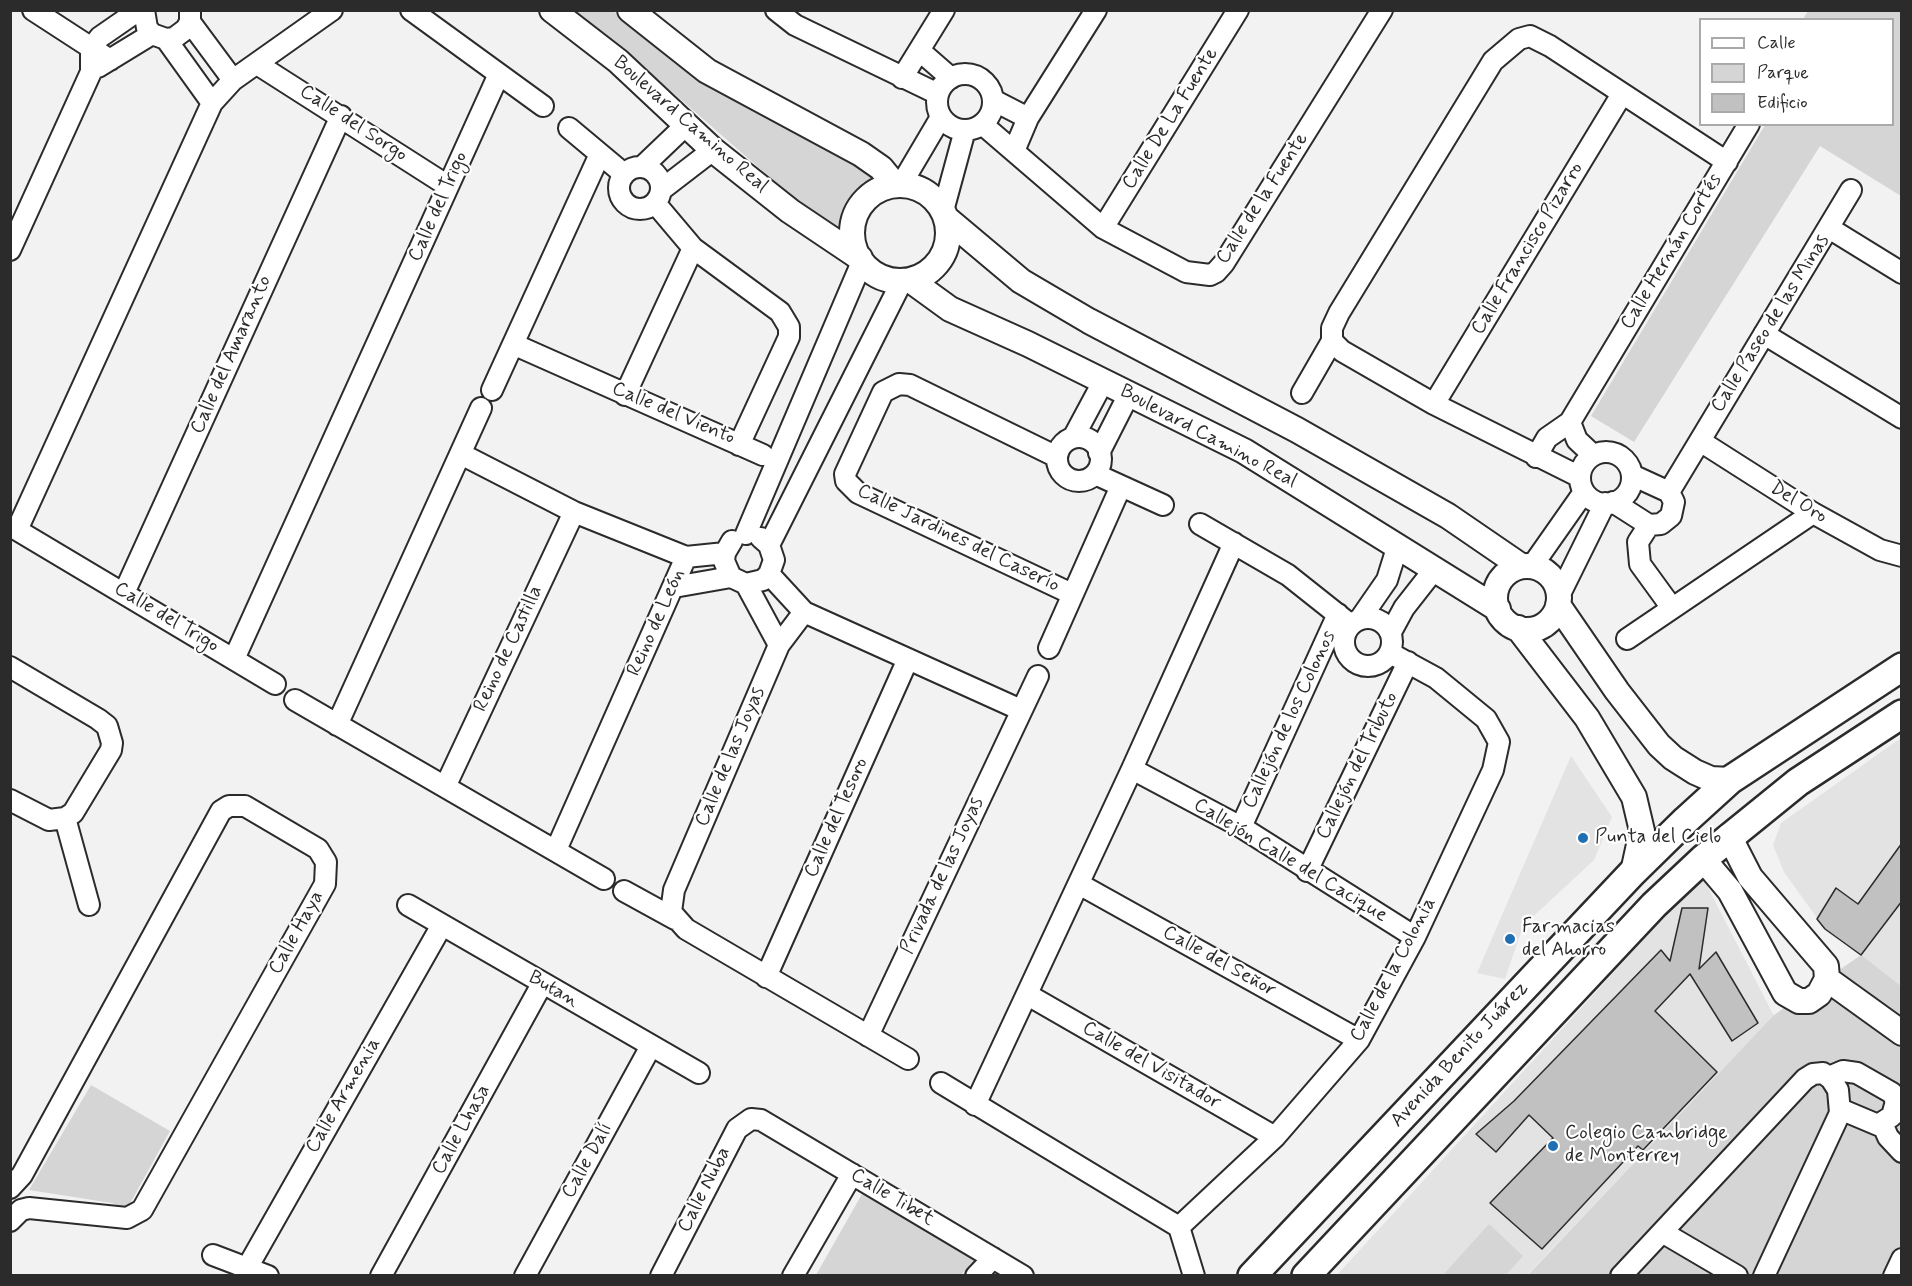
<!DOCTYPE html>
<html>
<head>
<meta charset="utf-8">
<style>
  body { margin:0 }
  #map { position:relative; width:1912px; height:1286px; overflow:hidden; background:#f2f2f2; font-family:Mynerve,sans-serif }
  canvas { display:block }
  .frame { position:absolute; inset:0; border:12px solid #2b2b2b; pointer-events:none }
  .legend { position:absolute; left:1699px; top:18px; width:195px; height:108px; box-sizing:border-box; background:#fff; border:2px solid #aaa; margin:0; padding:8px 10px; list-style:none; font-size:18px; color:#2b2b2b }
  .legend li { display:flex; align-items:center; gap:12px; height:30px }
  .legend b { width:30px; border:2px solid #aaa }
</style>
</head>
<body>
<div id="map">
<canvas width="1912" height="1286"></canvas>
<div class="frame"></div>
<ul class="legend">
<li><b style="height:8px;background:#fff"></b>Calle</li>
<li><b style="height:16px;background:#d5d5d5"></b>Parque</li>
<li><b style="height:16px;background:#c1c1c1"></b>Edificio</li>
</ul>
</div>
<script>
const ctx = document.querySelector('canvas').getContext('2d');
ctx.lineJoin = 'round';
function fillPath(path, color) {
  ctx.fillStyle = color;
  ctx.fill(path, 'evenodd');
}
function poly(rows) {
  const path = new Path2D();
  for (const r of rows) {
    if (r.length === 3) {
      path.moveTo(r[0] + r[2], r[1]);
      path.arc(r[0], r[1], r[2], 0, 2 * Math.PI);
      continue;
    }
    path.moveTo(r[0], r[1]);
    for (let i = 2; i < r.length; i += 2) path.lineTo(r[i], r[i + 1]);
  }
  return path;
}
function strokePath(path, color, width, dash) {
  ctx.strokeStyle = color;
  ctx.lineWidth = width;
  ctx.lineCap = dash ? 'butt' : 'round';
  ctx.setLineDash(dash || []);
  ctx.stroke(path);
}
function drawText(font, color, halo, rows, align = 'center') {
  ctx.font = font + ' Mynerve,sans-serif';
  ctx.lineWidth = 4.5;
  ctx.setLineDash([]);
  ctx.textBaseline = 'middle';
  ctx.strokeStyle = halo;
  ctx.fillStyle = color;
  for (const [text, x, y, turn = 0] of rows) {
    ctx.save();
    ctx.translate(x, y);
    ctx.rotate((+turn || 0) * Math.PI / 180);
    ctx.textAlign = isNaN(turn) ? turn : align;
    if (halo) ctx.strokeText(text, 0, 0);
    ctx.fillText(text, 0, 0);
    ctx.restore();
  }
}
const built = poly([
  [1901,738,1901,986,1825,929,1784,872,1773,845,1781,823],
  [1571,756,1612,817,1594,860,1523,926,1505,979,1477,973],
  [1702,876,1774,1016,1527,1275,1336,1276]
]);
const green = poly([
  [572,11,613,11,709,87,783,127,873,171,872,179,852,203,841,233,813,215,608,36],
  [1808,11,1901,11,1901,196,1820,146,1634,442,1591,416,1765,125,1892,124,1892,20,1803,19],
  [1861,955,1901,986,1901,1275,1527,1276,1774,1015],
  [91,1085,170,1131,127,1209,112,1203,29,1190],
  [862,1194,975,1260,961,1275,816,1275],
  [1489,1224,1523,1256,1506,1275,1443,1275]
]);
const building = poly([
  [1902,843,1902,901,1861,955,1825,929,1817,919,1836,888,1858,904,1902,843],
  [1682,908,1708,908,1699,969,1716,952,1758,1023,1732,1041,1690,974,1655,1011,1717,1072,1643,1150,1638,1146,1542,1249,1490,1203,1553,1138,1529,1115,1496,1152,1476,1134,1514,1101,1661,950,1670,961,1682,908]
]);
const minor = poly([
  [33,10,110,60],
  [144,10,147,28,152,34,166,39,174,38,186,29,190,22,190,10],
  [411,10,543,106],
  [776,10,795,25,938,94],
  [190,22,233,80],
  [166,39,212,103],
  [920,51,951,78],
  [257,64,448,186],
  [98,67,152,34],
  [965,102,28],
  [902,78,944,10],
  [993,100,1028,118],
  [982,124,1103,228,1186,272,1210,275,1216,272,1224,263,1382,10],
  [569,128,624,174],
  [1014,151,1028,118,1096,10],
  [640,188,21],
  [642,167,686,125],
  [902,183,941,117],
  [661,190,713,150],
  [655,203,693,248,780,312,789,327,789,337,739,445],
  [943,211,965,130],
  [1103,228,1238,10],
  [1829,228,1902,273],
  [10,250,91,72,91,48,100,37,139,10],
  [1764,334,1902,418],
  [513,344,763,455],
  [492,390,600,154],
  [1302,393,1332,341],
  [625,395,693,248],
  [1434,404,1622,94],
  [1570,422,1577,440,1593,455],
  [1079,459,22],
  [1073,438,1103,382],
  [1700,441,1813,513,1880,550,1902,556],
  [1606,478,26],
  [1099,453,1129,394],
  [461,454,574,512,686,557,725,553],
  [1057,457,910,385,899,384,883,392,845,474,846,481,858,493,1072,594],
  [1536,457,1547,438,1570,422,1749,124],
  [1095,474,1163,505],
  [1632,475,1669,492],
  [1580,477,1434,404,1342,351,1332,341,1332,328,1339,313,1493,61,1519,39,1530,36,1550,46,1727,162],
  [1613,502,1649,525],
  [1200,524,1288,575,1351,625],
  [746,534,862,262],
  [769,545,902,281],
  [1532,566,1584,492],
  [769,574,804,612,1021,710],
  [731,577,724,561,725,553,732,541],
  [746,584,779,645],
  [674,587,731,577,746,584,763,580,769,574,774,560,769,545,761,538],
  [124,593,341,116],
  [1559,596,1605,503],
  [1672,608,1640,564,1638,542,1649,525,1661,524,1671,516,1674,502,1669,492,1851,190],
  [804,612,779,645,674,890,671,912,686,929,908,1059],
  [1368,642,24],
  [1360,619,1387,580,1397,548],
  [1391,632,1404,608,1433,571],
  [1627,639,1813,513],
  [1049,648,1121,486],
  [234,659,499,74],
  [10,667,98,719,107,726,112,743,111,750,73,813,65,818,49,820,10,800],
  [275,684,17,530,212,103,233,80,332,10],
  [295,700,604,879],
  [337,725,481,408],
  [1132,769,1241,827,1415,937],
  [445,787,574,512],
  [65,818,89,905],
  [1241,827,1338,614],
  [556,850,686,557],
  [1307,871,1408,662],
  [1079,884,1359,1040],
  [624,891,675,919],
  [408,905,699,1073],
  [766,977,908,659],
  [1028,995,1275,1137],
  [868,1036,1038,676],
  [1829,1077,1843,1071,1857,1073,1892,1093,1896,1101,1892,1116,1878,1125,1840,1109],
  [941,1083,1179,1227],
  [975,1105,1132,769,1234,543],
  [1882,1123,1888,1137,1902,1152],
  [10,1188,22,1175,221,811,229,806,245,806,318,849,326,862,325,884,142,1210,127,1218,29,1208,21,1210,10,1221],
  [1179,1227,1275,1137,1359,1040,1415,937,1493,770,1499,742,1486,719,1436,678,1390,653],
  [1179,1227,1194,1276],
  [1662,1232,1737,1276],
  [213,1255,268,1276],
  [247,1268,442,925],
  [381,1276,542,984],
  [525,1276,651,1046],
  [661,1276,737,1129,751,1119,761,1120,1023,1276],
  [793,1276,852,1174],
  [976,1276,993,1258],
  [1621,1276,1805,1079,1813,1074,1823,1073,1831,1079,1838,1090,1840,1113,1764,1276],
  [1894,1276,1902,1259]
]);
const tertiary = poly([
  [552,10,618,61,713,150,790,211,860,258],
  [630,10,707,71,861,154,881,168,895,185],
  [900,233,48],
  [946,218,1021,281,1089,321,1297,430,1448,516,1521,566],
  [910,280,950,309,1028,344,1244,451,1498,609],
  [1527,598,32],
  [1558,605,1617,691,1659,745,1673,758,1695,772,1711,779,1730,780],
  [1518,628,1587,718,1634,797,1642,831,1633,872],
  [1703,859,1730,891,1785,993,1799,1001,1809,1001,1819,994,1827,979,1826,966,1750,877,1729,836],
  [1827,979,1902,1033]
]);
const secondary = poly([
  [1252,1276,1633,872,1686,820,1730,780,1902,667],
  [1306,1276,1654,905,1703,859,1798,782,1902,714]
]);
const markers = [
  [1583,838,6,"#1f6fb2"],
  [1510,939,6,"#1f6fb2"],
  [1553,1146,6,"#1f6fb2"]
];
const streetNames = [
  ["Calle De La Fuente",1171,119,-58],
  ["Calle del Sorgo",353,124,33],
  ["Boulevard Camino Real",690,125,41],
  ["Calle de la Fuente",1263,199,-57],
  ["Calle del Trigo",439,207,-66],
  ["Calle Francisco Pizarro",1528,249,-59],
  ["Calle Hernán Cortés",1672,252,-59],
  ["Calle Paseo de las Minas",1771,324,-58],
  ["Calle del Amaranto",232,355,-66],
  ["Calle del Viento",673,414,23],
  ["Boulevard Camino Real",1208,437,28],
  ["Del Oro",1798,503,31],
  ["Calle Jardines del Caserío",958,539,26],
  ["Calle del Trigo",166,618,31],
  ["Reino de León",657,623,-66],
  ["Reino de Castilla",509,649,-65],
  ["Callejón de los Colonos",1290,720,-65],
  ["Calle de las Joyas",731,757,-67],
  ["Callejón del Tributo",1358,766,-64],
  ["Calle del Tesoro",837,818,-66],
  ["Callejón Calle del Cacique",1290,861,31],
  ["Privada de las Joyas",943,876,-65],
  ["Calle Haya",297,933,-61],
  ["Calle del Señor",1219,962,29],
  ["Calle de la Colonia",1394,970,-62],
  ["Butan",553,990,30],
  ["Avenida Benito Juárez",1460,1055,-47],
  ["Calle del Visitador",1151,1066,30],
  ["Calle Armenia",344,1096,-60],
  ["Calle Lhasa",462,1130,-61],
  ["Calle Dalí",588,1161,-61],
  ["Calle Nuba",705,1190,-63],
  ["Calle Tibet",892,1198,31]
];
const poiNames = [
  ["Punta del Cielo",1595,838],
  ["Farmacias",1522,928],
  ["del Ahorro",1522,951],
  ["Colegio Cambridge",1565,1134],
  ["de Monterrey",1565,1157]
];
fillPath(built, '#e3e3e3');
fillPath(green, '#d5d5d5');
fillPath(building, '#c1c1c1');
strokePath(building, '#2b2b2b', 1.5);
strokePath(minor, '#2b2b2b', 24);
strokePath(tertiary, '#2b2b2b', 28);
strokePath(secondary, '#2b2b2b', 32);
strokePath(minor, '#fff', 20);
strokePath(tertiary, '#fff', 24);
strokePath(secondary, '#fff', 27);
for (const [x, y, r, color] of markers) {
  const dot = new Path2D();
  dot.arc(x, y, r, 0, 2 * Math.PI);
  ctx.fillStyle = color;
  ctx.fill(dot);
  strokePath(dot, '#fff', 2);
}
drawText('20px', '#2b2b2b', '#fff', streetNames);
drawText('20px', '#2b2b2b', '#fff', poiNames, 'left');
</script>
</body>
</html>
